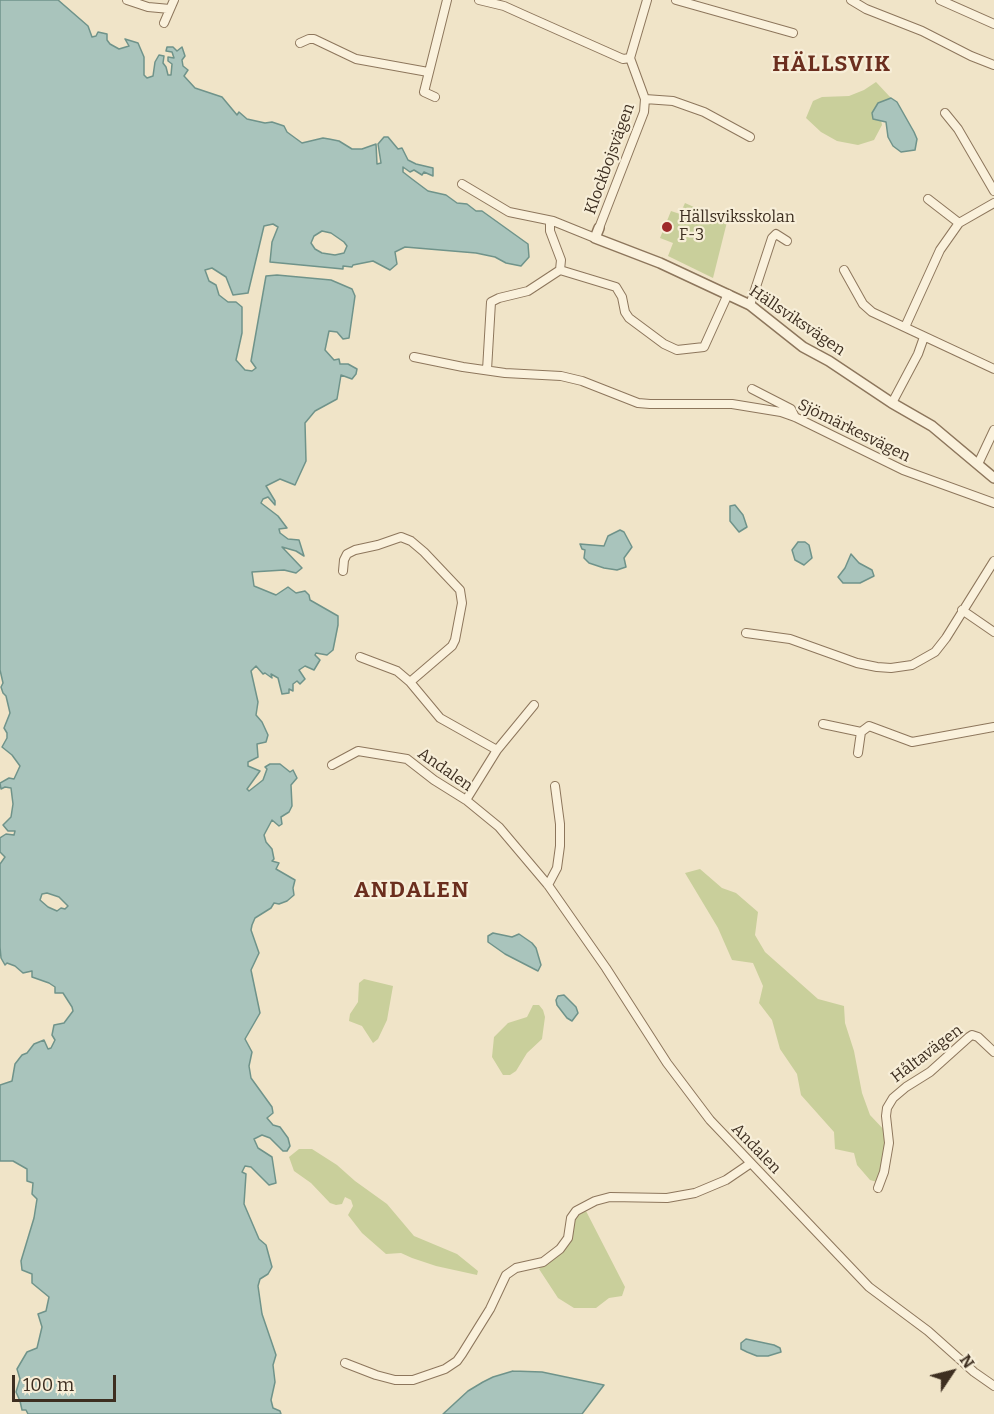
<!DOCTYPE html>
<html>
<head>
<meta charset="utf-8">
<style>
  body { margin:0 }
  #map { position:relative; width:994px; height:1414px; overflow:hidden; background:#f0e4c8; font-family:Bitter,serif }
  canvas { display:block }
  .north { position:absolute; left:922px; top:1342px; width:60px; height:60px; -webkit-text-stroke:4px #f7eed8; paint-order:stroke; rotate:55deg; font-size:16px; font-weight:700; line-height:24px; text-align:center; color:#3d2e20 }
  .north::after { content:''; display:block; margin:auto; width:21px; height:27px; background:#3d2e20; clip-path:polygon(50% 0,100% 100%,50% 72%,0 100%) }
  .scale { position:absolute; left:12px; top:1375px; width:104px; height:27px; box-sizing:border-box; border:3px solid #3d2e20; border-top:0; padding-left:8px; font-size:18px; line-height:21px; white-space:nowrap; color:#3d2e20; -webkit-text-stroke:4px #f7eed8; paint-order:stroke }
</style>
</head>
<body>
<div id="map">
<canvas width="994" height="1414"></canvas>
<div class="north">N</div>
<div class="scale">100 m</div>
</div>
<script>
const ctx = document.querySelector('canvas').getContext('2d');
ctx.lineJoin = 'round';
function fillPath(path, color) {
  ctx.fillStyle = color;
  ctx.fill(path, 'evenodd');
}
function poly(rows) {
  const path = new Path2D();
  for (const r of rows) {
    path.moveTo(r[0], r[1]);
    for (let i = 2; i < r.length; i += 2) path.lineTo(r[i], r[i + 1]);
  }
  return path;
}
function strokePath(path, color, width, dash) {
  ctx.strokeStyle = color;
  ctx.lineWidth = width;
  ctx.lineCap = dash ? 'butt' : 'round';
  ctx.setLineDash(dash || []);
  ctx.stroke(path);
}
function drawText(font, color, halo, rows, align = 'center') {
  ctx.font = font + ' Bitter,serif';
  ctx.lineWidth = 4.5;
  ctx.setLineDash([]);
  ctx.textBaseline = 'middle';
  ctx.strokeStyle = halo;
  ctx.fillStyle = color;
  for (const [text, x, y, turn = 0] of rows) {
    ctx.save();
    ctx.translate(x, y);
    ctx.rotate((+turn || 0) * Math.PI / 180);
    ctx.textAlign = isNaN(turn) ? turn : align;
    if (halo) ctx.strokeText(text, 0, 0);
    ctx.fillText(text, 0, 0);
    ctx.restore();
  }
}
const green = poly([
  [876,82,891,98,878,103,873,119,881,120,882,125,874,140,858,145,837,141,821,132,806,118,813,101,822,97,849,96,864,90],
  [685,203,727,222,713,278,668,256,673,243,660,238,671,211,680,214],
  [700,869,722,888,736,893,758,912,755,935,765,952,818,999,844,1006,845,1023,854,1051,862,1093,870,1115,886,1132,890,1166,877,1182,870,1180,857,1165,854,1153,835,1149,834,1132,801,1095,797,1074,780,1049,772,1020,759,1003,763,986,753,963,732,960,718,928,685,873],
  [364,979,393,986,387,1020,378,1039,373,1043,362,1026,349,1021,350,1014,358,1002,359,983],
  [533,1005,539,1005,543,1010,545,1017,542,1039,527,1053,516,1071,510,1075,503,1075,492,1057,494,1037,508,1023,527,1017],
  [299,1149,312,1149,337,1165,355,1181,387,1204,414,1236,457,1254,478,1271,477,1275,436,1266,412,1258,401,1253,386,1254,362,1233,348,1215,353,1206,351,1200,345,1197,342,1204,336,1205,330,1203,311,1183,294,1171,289,1157],
  [586,1211,625,1287,622,1296,609,1298,596,1308,574,1308,558,1298,539,1269,559,1253,575,1217]
]);
const water = poly([
  [0,0,58,0,88,26,92,37,96,36,98,32,107,34,107,40,110,44,119,49,129,46,125,39,138,43,144,57,144,75,147,78,153,76,155,62,159,55,164,56,163,63,166,67,168,75,171,75,172,64,168,61,168,57,174,58,172,52,166,51,167,47,173,47,177,51,182,47,185,56,182,60,183,66,188,70,184,76,195,88,222,97,237,115,239,112,247,119,265,123,272,122,284,126,287,132,302,143,323,138,329,139,339,141,352,149,362,149,376,144,377,164,381,163,378,144,384,137,388,137,398,149,402,148,408,160,416,164,433,168,433,176,424,172,422,175,414,170,410,172,403,167,403,172,412,179,428,191,446,195,457,203,467,204,476,211,482,211,528,244,529,257,521,266,506,263,495,257,476,253,405,247,395,252,397,264,390,270,373,261,353,265,352,267,343,266,343,269,270,262,272,242,278,227,273,224,264,226,248,293,233,295,226,277,212,268,205,270,209,281,216,285,219,295,228,302,236,302,242,307,242,333,236,360,245,370,252,371,256,368,251,361,266,276,277,275,331,280,352,289,355,296,349,338,343,339,337,332,329,331,325,350,334,360,339,359,340,364,348,364,357,369,356,374,352,379,341,375,337,399,315,411,305,423,306,461,295,485,280,479,266,486,275,501,275,505,268,497,263,499,261,503,278,516,287,528,279,529,280,533,288,539,299,540,304,556,296,551,282,547,302,568,296,573,284,570,252,572,254,586,276,595,288,587,296,593,305,591,309,595,310,600,338,616,338,625,333,650,327,655,316,653,315,655,320,660,314,670,305,666,299,670,305,679,300,684,297,681,293,684,293,691,289,689,289,693,282,694,278,678,271,674,272,678,265,673,263,674,256,666,251,671,258,702,256,715,262,722,268,735,266,742,257,744,258,757,248,762,248,766,260,771,247,789,249,791,263,780,267,769,265,767,270,764,280,764,290,772,293,770,297,778,291,785,292,806,289,812,281,817,282,824,279,826,272,820,264,835,266,842,272,849,274,859,272,861,279,863,276,869,295,880,293,888,294,895,287,901,279,904,274,903,271,908,255,918,252,925,251,930,259,953,251,970,260,1013,245,1039,252,1052,249,1066,251,1078,272,1107,273,1113,267,1118,273,1125,280,1127,288,1138,290,1146,287,1151,283,1151,270,1138,262,1135,254,1139,258,1148,272,1157,276,1183,269,1185,251,1167,245,1166,242,1172,246,1174,244,1204,259,1239,266,1245,272,1267,268,1274,260,1279,258,1286,262,1314,276,1355,273,1365,275,1382,271,1400,273,1408,280,1411,281,1414,28,1414,26,1410,22,1410,20,1401,16,1392,20,1379,17,1369,27,1352,37,1348,42,1327,38,1314,46,1311,49,1297,32,1283,32,1274,22,1270,21,1261,34,1218,37,1199,32,1194,33,1183,27,1181,27,1169,13,1161,0,1161,0,1085,12,1081,15,1064,22,1055,27,1053,34,1044,44,1040,48,1049,51,1048,55,1040,52,1035,54,1025,64,1023,73,1011,72,1007,63,993,55,993,55,987,49,983,32,977,32,971,23,973,15,966,7,963,5,965,1,958,0,947,0,864,5,857,0,852,0,838,6,834,14,835,15,831,8,831,3,825,11,817,13,804,11,788,5,787,1,789,0,783,9,778,14,779,20,766,12,755,2,747,7,738,7,733,4,728,10,713,6,696,3,693,1,687,3,683,0,670,0,0],
  [322,231,331,233,344,242,347,246,344,253,335,255,322,253,315,249,311,243,314,236,322,231],
  [47,893,59,897,68,906,65,909,61,908,57,911,48,907,40,900,42,894,47,893],
  [891,98,897,102,914,132,917,139,915,150,901,152,893,146,888,137,886,122,873,119,872,113,878,103,891,98],
  [735,505,743,515,747,527,739,532,730,521,730,506,735,505],
  [620,530,624,532,632,547,624,558,626,567,617,570,604,568,589,563,584,558,585,550,582,549,580,544,604,546,608,536,620,530],
  [798,542,805,542,809,545,812,558,804,565,795,560,792,550,798,542],
  [851,554,859,563,872,570,874,576,860,583,843,583,838,577,845,568,851,554],
  [493,933,512,937,519,934,532,943,536,948,541,965,538,971,505,954,488,942,488,936,493,933],
  [564,995,576,1007,578,1013,572,1021,567,1018,557,1005,556,1000,558,996,564,995],
  [746,1339,774,1345,780,1348,781,1352,768,1356,757,1356,747,1352,741,1349,741,1343,746,1339],
  [513,1371,542,1372,604,1385,582,1414,443,1414,468,1391,483,1382,493,1377,513,1371]
]);
const minor = poly([
  [127,0,148,7,170,9],
  [479,0,504,6,524,15,623,59,630,58],
  [676,0,793,33],
  [851,0,866,9,922,31,971,56,994,65],
  [940,0,994,24],
  [164,23,174,0],
  [300,43,309,39,314,39,356,59,428,72],
  [435,97,424,92,447,0],
  [645,99,673,101,704,112,750,137],
  [945,113,958,129,994,191],
  [462,184,509,212,553,221,595,238],
  [928,199,959,223],
  [599,228,644,112,645,99,630,58,647,0],
  [560,270,616,287,622,297,625,312,629,318,664,344,677,350,704,347,728,294],
  [844,270,863,304,872,312,994,369],
  [750,305,772,238,776,234,787,241],
  [905,327,940,250,959,223,994,203],
  [414,357,463,367,505,373,561,376,582,381,638,403,650,404,732,404,781,412,795,417,903,470,994,503],
  [487,370,491,302,499,298,528,291,560,270,561,260,550,231,550,221],
  [752,389,791,409,795,417],
  [892,403,918,354,924,337],
  [978,464,994,430],
  [343,571,344,560,347,554,355,550,378,545,401,537,411,541,424,552,460,590,462,603,455,640,452,646,410,682],
  [962,610,994,632],
  [746,633,790,639,857,663,877,667,891,668,912,665,935,652,946,638,994,561],
  [360,657,397,671,410,682,440,718,497,750,466,800],
  [823,724,861,732,869,726,912,742,994,727],
  [497,750,534,705],
  [858,753,861,732],
  [332,765,358,751,407,759,434,780,466,800,499,827,548,885,606,968,667,1063,710,1120,869,1287,928,1331,974,1372,994,1386],
  [548,885,557,868,560,846,560,824,555,786],
  [878,1188,884,1172,889,1143,886,1116,887,1108,893,1098,906,1087,930,1072,969,1037,972,1035,978,1037,994,1052],
  [345,1363,376,1375,395,1380,413,1380,445,1369,457,1361,462,1354,490,1309,506,1275,516,1268,543,1262,560,1249,568,1238,571,1218,576,1211,595,1201,610,1197,667,1198,695,1193,726,1180,751,1163]
]);
const tertiary = poly([
  [599,228,595,238,660,263,750,305,803,347,829,361,892,403,932,426,994,478]
]);
const markers = [
  [667,227,6,"#9e2a2b"]
];
const streetNames = [
  ["Klockbojsvägen",610,159,-70],
  ["Hällsviksvägen",797,321,34],
  ["Sjömärkesvägen",854,431,26],
  ["Andalen",445,770,35],
  ["Håltavägen",927,1054,-37],
  ["Andalen",756,1149,46]
];
const poiNames = [
  ["Hällsviksskolan",679,218],
  ["F-3",679,236]
];
const districtNames = [
  ["HÄLLSVIK",832,65],
  ["ANDALEN",412,891]
];
fillPath(green, '#c9cf9b');
fillPath(water, '#a9c4bc');
strokePath(water, '#6f938a', 1.5);
strokePath(minor, '#8d765c', 10);
strokePath(tertiary, '#8d765c', 12);
strokePath(minor, '#faf1dc', 8);
strokePath(tertiary, '#faf1dc', 9);
for (const [x, y, r, color] of markers) {
  const dot = new Path2D();
  dot.arc(x, y, r, 0, 2 * Math.PI);
  ctx.fillStyle = color;
  ctx.fill(dot);
  strokePath(dot, '#f7eed8', 2);
}
drawText('16px', '#3d2e20', '#f7eed8', streetNames);
drawText('16px', '#3d2e20', '#f7eed8', poiNames, 'left');
ctx.letterSpacing = '1.5px';
drawText('bold 22px', '#6b2e1e', '#f7eed8', districtNames);
ctx.letterSpacing = '0px';
</script>
</body>
</html>
